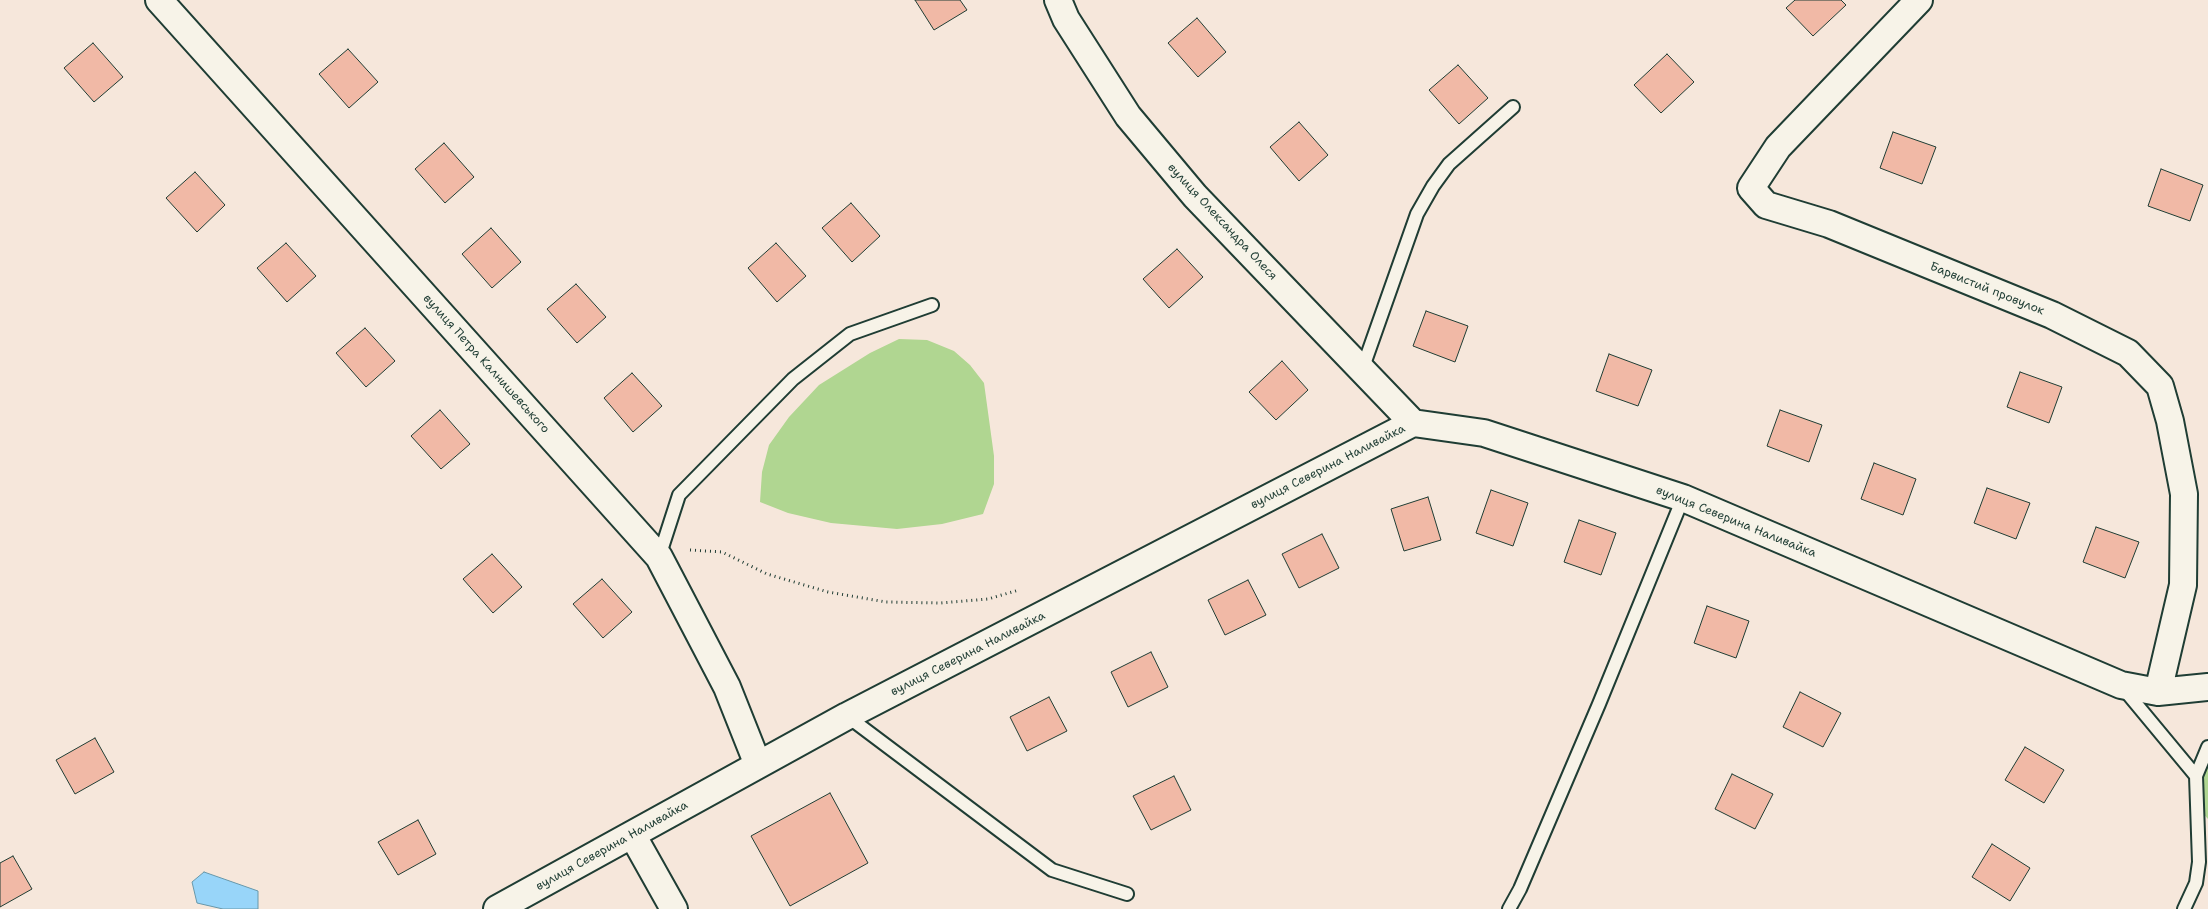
<!DOCTYPE html>
<html>
<head>
<meta charset="utf-8">
<style>
  body { margin:0 }
  canvas { display:block; background:#f6e7db }
</style>
</head>
<body>
<canvas width="2208" height="909"></canvas>
<script>
const ctx = document.querySelector('canvas').getContext('2d');
ctx.lineJoin = 'round';
function fillPath(path, color) {
  ctx.fillStyle = color;
  ctx.fill(path, 'evenodd');
}
function poly(rows) {
  const path = new Path2D();
  for (const r of rows) {
    path.moveTo(r[0], r[1]);
    for (let i = 2; i < r.length; i += 2) path.lineTo(r[i], r[i + 1]);
  }
  return path;
}
function strokePath(path, color, width, dash) {
  ctx.strokeStyle = color;
  ctx.lineWidth = width;
  ctx.lineCap = dash ? 'butt' : 'round';
  ctx.setLineDash(dash || []);
  ctx.stroke(path);
}
function drawText(font, color, halo, rows, align = 'center') {
  ctx.font = font + ' "Shantell Sans",sans-serif';
  ctx.lineWidth = 5;
  ctx.setLineDash([]);
  ctx.textBaseline = 'middle';
  ctx.strokeStyle = halo;
  ctx.fillStyle = color;
  for (const [text, x, y, turn = 0] of rows) {
    ctx.save();
    ctx.translate(x, y);
    ctx.rotate((+turn || 0) * Math.PI / 180);
    ctx.textAlign = isNaN(turn) ? turn : align;
    if (halo) ctx.strokeText(text, 0, 0);
    ctx.fillText(text, 0, 0);
    ctx.restore();
  }
}
const green = poly([
  [899,339,927,340,954,351,970,365,984,383,994,456,994,484,983,514,942,524,897,529,831,523,788,513,760,502,762,472,769,445,789,417,819,385,870,353],
  [2208,747,2208,819,2198,808,2196,776]
]);
const water = poly([
  [204,872,258,891,258,909,223,909,197,903,192,882,204,872]
]);
const building = poly([
  [915,0,960,0,967,10,934,30,915,0],
  [1795,0,1841,0,1846,5,1813,36,1786,8,1795,0],
  [1197,18,1226,52,1198,77,1168,43,1197,18],
  [93,43,123,77,94,102,64,68,93,43],
  [348,49,378,82,349,108,319,74,348,49],
  [1667,54,1694,82,1661,113,1634,85,1667,54],
  [1458,65,1488,98,1459,124,1429,90,1458,65],
  [1299,122,1328,155,1299,181,1270,147,1299,122],
  [1893,132,1936,147,1922,184,1880,168,1893,132],
  [444,143,474,177,445,203,415,169,444,143],
  [2161,169,2203,185,2190,221,2148,206,2161,169],
  [195,172,225,205,197,232,166,198,195,172],
  [851,203,880,236,852,262,822,228,851,203],
  [491,228,521,262,492,288,462,254,491,228],
  [286,243,316,276,287,302,257,268,286,243],
  [776,243,806,276,777,302,748,268,776,243],
  [1177,249,1203,277,1169,308,1143,279,1177,249],
  [576,284,606,317,577,343,547,309,576,284],
  [1426,311,1468,326,1455,362,1413,346,1426,311],
  [365,328,395,361,366,387,336,353,365,328],
  [1609,354,1652,370,1638,406,1596,391,1609,354],
  [1282,361,1308,390,1276,420,1249,392,1282,361],
  [2020,372,2062,387,2049,423,2007,407,2020,372],
  [632,373,662,406,633,432,604,398,632,373],
  [440,410,470,444,441,469,411,436,440,410],
  [1780,410,1822,425,1809,462,1767,446,1780,410],
  [1874,463,1916,479,1903,515,1861,499,1874,463],
  [1987,488,2030,503,2016,539,1974,523,1987,488],
  [1491,490,1528,503,1513,546,1476,533,1491,490],
  [1428,497,1441,540,1404,551,1391,509,1428,497],
  [1579,520,1616,533,1601,575,1564,562,1579,520],
  [2096,527,2139,542,2125,578,2083,562,2096,527],
  [1322,534,1339,568,1299,588,1282,554,1322,534],
  [492,554,522,587,493,613,463,579,492,554],
  [602,579,632,612,603,638,573,604,602,579],
  [1248,580,1266,615,1225,635,1208,600,1248,580],
  [1707,606,1749,621,1736,658,1694,643,1707,606],
  [1151,652,1168,687,1128,707,1111,672,1151,652],
  [1800,692,1841,713,1823,747,1783,727,1800,692],
  [1049,697,1067,731,1027,751,1010,717,1049,697],
  [95,738,114,772,75,794,56,760,95,738],
  [2025,747,2064,770,2044,803,2005,780,2025,747],
  [1732,774,1773,794,1755,829,1715,809,1732,774],
  [1174,776,1191,810,1151,830,1133,796,1174,776],
  [830,793,868,863,790,906,751,836,830,793],
  [418,820,436,854,398,875,378,842,418,820],
  [1992,844,2030,868,2010,901,1972,877,1992,844],
  [13,856,32,889,0,907,0,863,13,856]
]);
const path = poly([
  [690,550,722,552,767,574,828,592,886,602,940,603,988,599,1019,590]
]);
const service = poly([
  [1362,370,1417,214,1433,186,1449,164,1513,107],
  [659,557,679,495,793,379,850,334,932,305],
  [2123,688,2196,776],
  [847,716,1052,870,1127,894],
  [1509,909,1520,889,1599,704,1683,498],
  [2184,909,2196,883,2199,862,2196,776,2208,747]
]);
const minor = poly([
  [159,0,659,557,727,687,758,765],
  [1058,0,1066,19,1128,116,1195,196,1413,423],
  [1919,0,1778,147,1751,188,1766,205,1829,224,2052,315,2128,353,2160,386,2170,421,2184,494,2183,585,2158,692],
  [633,836,674,909],
  [497,909,847,716,1413,423,1484,433,1683,498,2121,685,2158,692,2208,687]
]);
const streetNames = [
  ["вулиця Олександра Олеся",1222,222,47],
  ["Барвистий провулок",1987,289,22],
  ["вулиця Петра Калнишевського",486,364,48],
  ["вулиця Северина Наливайка",1328,467,-27],
  ["вулиця Северина Наливайка",1736,522,22],
  ["вулиця Северина Наливайка",968,654,-27],
  ["вулиця Северина Наливайка",612,846,-29]
];
fillPath(green, '#b0d691');
fillPath(water, '#98d5f9');
strokePath(water, '#6898aa', 1);
fillPath(building, '#f1b9a6');
strokePath(building, '#1f3d34', 1);
strokePath(service, '#1f3d34', 16);
strokePath(minor, '#1f3d34', 30);
strokePath(path, '#1f3d34', 3, [1, 4]);
strokePath(service, '#f7f3e8', 12);
strokePath(minor, '#f7f3e8', 26);
drawText('12px', '#1f3d34', '#f7f3e8', streetNames);
</script>
</body>
</html>
